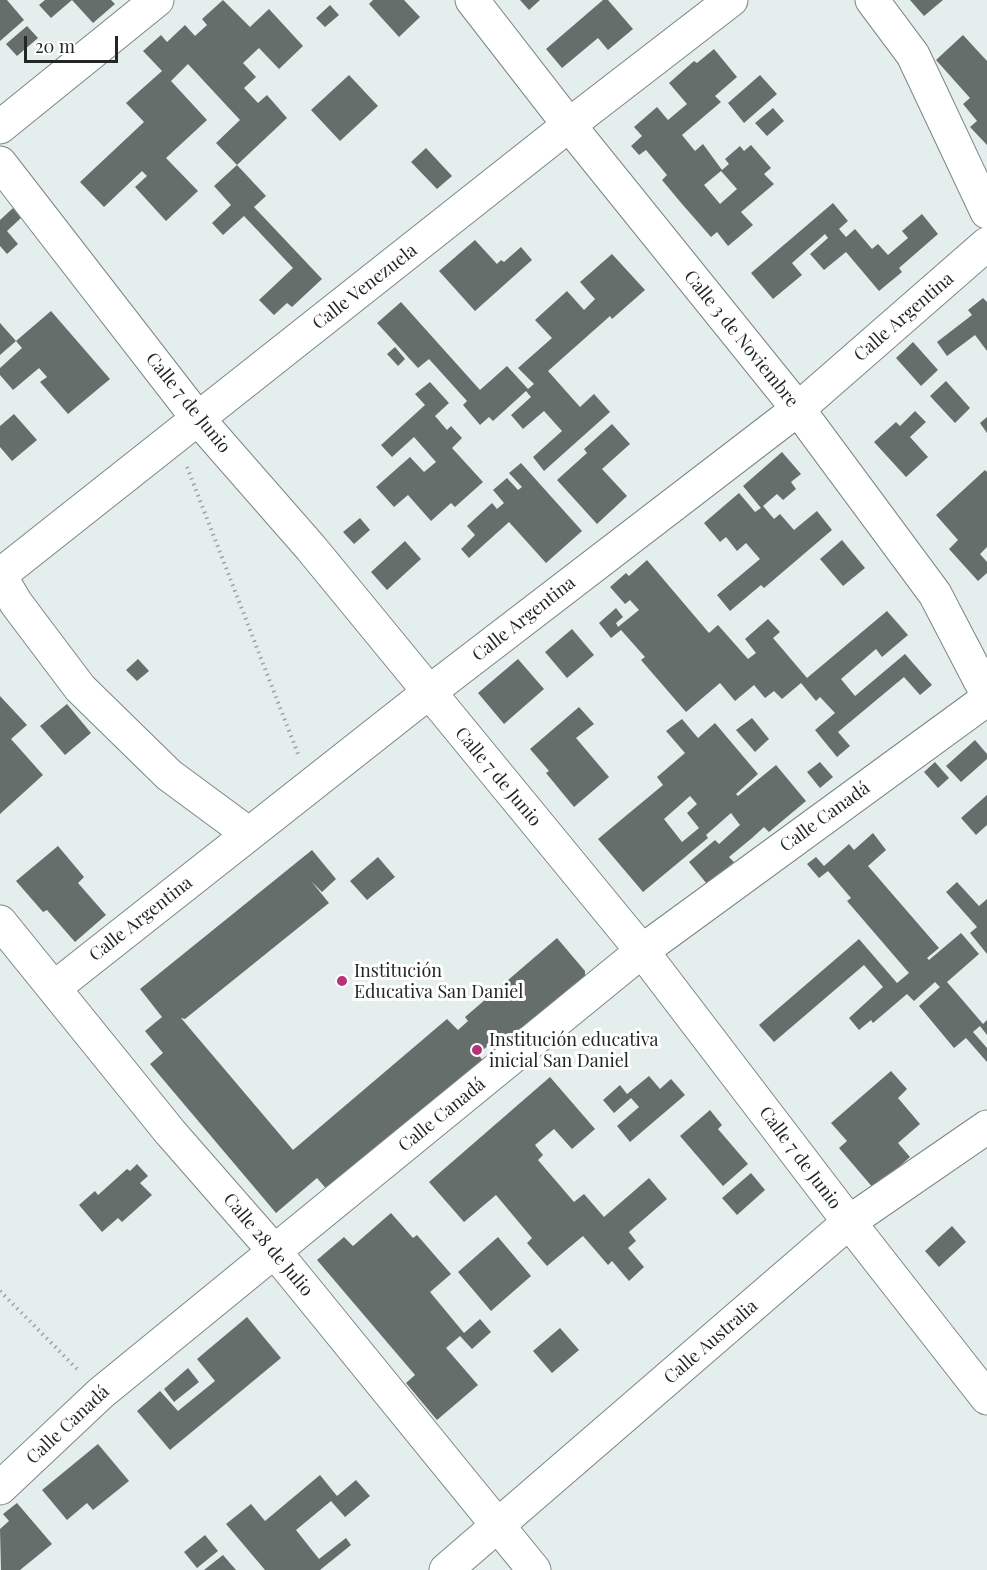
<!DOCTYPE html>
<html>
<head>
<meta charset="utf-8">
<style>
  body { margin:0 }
  #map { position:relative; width:987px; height:1570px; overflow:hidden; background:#e4eeec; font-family:"Playfair Display",serif }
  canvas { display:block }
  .scale { position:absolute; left:24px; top:36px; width:94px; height:27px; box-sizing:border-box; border:3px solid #232726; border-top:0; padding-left:8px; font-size:18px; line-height:21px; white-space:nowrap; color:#232726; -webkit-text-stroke:4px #fff; paint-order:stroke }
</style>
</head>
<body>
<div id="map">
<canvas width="987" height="1570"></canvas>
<div class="scale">20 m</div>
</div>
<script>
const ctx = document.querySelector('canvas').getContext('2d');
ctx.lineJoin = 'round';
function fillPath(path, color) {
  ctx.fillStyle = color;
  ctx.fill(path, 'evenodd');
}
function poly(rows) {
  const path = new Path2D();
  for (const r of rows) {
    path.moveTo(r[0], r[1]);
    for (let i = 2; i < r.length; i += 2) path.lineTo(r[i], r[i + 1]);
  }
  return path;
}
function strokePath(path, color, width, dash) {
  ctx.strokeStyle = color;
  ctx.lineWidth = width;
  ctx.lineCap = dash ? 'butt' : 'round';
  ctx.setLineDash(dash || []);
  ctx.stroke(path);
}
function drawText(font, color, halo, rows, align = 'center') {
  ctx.font = font + ' "Playfair Display",serif';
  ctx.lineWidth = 6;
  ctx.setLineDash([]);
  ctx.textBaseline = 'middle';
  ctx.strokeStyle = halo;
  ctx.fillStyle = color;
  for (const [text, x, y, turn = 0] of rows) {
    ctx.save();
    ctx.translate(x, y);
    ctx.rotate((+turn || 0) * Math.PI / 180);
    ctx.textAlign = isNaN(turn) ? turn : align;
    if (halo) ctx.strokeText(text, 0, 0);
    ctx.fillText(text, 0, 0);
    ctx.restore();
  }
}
const building = poly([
  [0,0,7,0,24,20,0,41],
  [45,0,72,0,51,18,39,5],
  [72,0,111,0,115,4,93,23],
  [223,0,250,27,269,9,303,46,279,69,259,48,243,63,256,77,244,88,258,103,267,95,287,118,237,165,266,196,254,207,322,279,292,307,287,303,274,315,259,300,293,268,244,216,223,235,212,223,231,205,214,186,237,165,216,143,240,120,188,64,171,81,207,120,166,158,198,191,166,221,135,187,147,176,142,171,104,207,80,182,144,122,126,103,162,71,143,51,161,35,167,42,185,25,195,36,207,25,202,19],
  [373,0,404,0,420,17,399,37,369,4],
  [520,0,540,0,529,10],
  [603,0,608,0,633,29,608,50,598,38,562,68,546,49],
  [910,0,943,0,924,16],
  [330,5,339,15,325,27,316,18],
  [27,26,38,38,17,56,6,44],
  [963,35,987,61,987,145,970,127,977,121,963,104,970,98,936,60],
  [714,49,737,77,715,96,721,102,682,135,695,151,703,144,722,170,729,164,725,159,740,146,744,151,751,145,771,168,764,174,774,184,741,212,753,225,728,246,717,232,711,237,682,204,662,180,667,175,646,150,639,155,631,146,642,136,634,127,657,107,668,120,687,104,669,83,694,61,697,63],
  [721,171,737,189,720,204,704,185],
  [349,75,378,106,340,141,311,110],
  [760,75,777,94,744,123,728,103],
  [773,108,784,121,767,136,755,123],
  [426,148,452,176,437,189,411,162],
  [833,203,848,221,839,229,846,237,855,229,872,249,878,244,888,255,908,238,902,231,922,214,938,234,899,268,902,272,879,291,846,252,824,270,810,254,828,238,825,234,792,263,802,275,773,299,751,273],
  [13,208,21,218,7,231,18,244,7,254,0,246,0,220],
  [475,240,497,264,501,260,504,262,521,247,532,260,475,311,439,271],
  [612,254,645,290,612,319,610,316,548,371,580,407,594,394,610,412,544,471,533,457,562,431,544,411,523,429,511,415,531,397,526,391,493,421,489,417,480,425,463,405,467,401,429,359,418,368,377,323,401,302,480,390,507,366,528,389,534,384,518,368,552,338,535,320,567,291,584,310,595,299,580,282],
  [983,298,987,302,987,351,975,335,947,356,937,342,972,315,968,310],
  [51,311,110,379,68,414,40,382,47,377,39,368,13,390,0,375,0,368,22,348,16,341,0,355,0,323,16,341],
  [913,342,938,370,921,386,896,358],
  [395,347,405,359,398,366,387,354],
  [946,381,970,408,955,423,930,396],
  [430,382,449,403,435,416,447,430,451,426,462,438,452,448,483,482,455,507,451,503,431,521,408,495,394,507,376,487,410,457,424,472,436,462,414,437,392,457,381,445,425,405,415,394],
  [915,411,926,422,910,437,928,457,906,477,874,442,896,422,900,426],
  [14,414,37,440,12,461,0,447,0,426],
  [987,417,987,433,980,423],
  [612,424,630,444,602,469,627,496,597,524,557,480,587,453,584,449],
  [782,452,801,474,791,482,796,489,783,500,777,494,763,506,774,519,780,514,794,530,817,511,832,530,764,588,761,585,730,611,717,595,760,559,746,543,737,551,726,537,720,542,704,523,739,493,755,512,761,508,743,486],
  [521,463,582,531,546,563,509,522,469,558,461,549,475,535,467,526,492,503,497,509,504,503,493,490,507,478,518,490,522,487,509,473],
  [985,470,987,472,987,547,980,554,987,562,987,573,978,581,949,549,958,540,936,515],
  [360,518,370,530,354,544,343,532],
  [842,540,865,568,843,586,820,559],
  [405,541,421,559,387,590,371,572],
  [647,560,709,633,718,625,748,659,756,653,745,639,768,619,780,632,773,638,807,678,887,611,908,635,882,657,876,649,841,679,855,696,905,654,932,685,920,695,904,677,838,732,850,746,837,757,815,730,835,713,820,697,816,701,801,683,782,699,774,691,765,698,754,685,735,701,720,683,686,712,641,660,645,657,621,630,611,638,599,623,616,608,623,617,616,623,618,627,639,610,630,600,625,604,610,587,626,573,629,576],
  [572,629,594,655,567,678,545,652],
  [138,659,149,671,137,681,126,670],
  [518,659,544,689,504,724,478,693],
  [0,696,27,725,11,739,43,775,0,814],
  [67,704,91,733,65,755,40,726],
  [579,707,594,724,576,738,609,777,574,807,546,773,549,771,530,749],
  [752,718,769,739,755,752,736,730],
  [682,719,698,738,715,723,758,774,736,794,738,796,776,765,806,801,769,832,764,827,752,838,729,857,734,862,707,884,689,862,715,840,719,844,740,825,731,813,706,835,708,838,643,892,598,839,663,785,657,777,685,753,666,731],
  [690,796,697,804,687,813,699,828,682,842,664,819],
  [975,740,987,754,987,759,961,782,946,766],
  [820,762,833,777,820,788,807,772],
  [935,762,949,778,938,788,924,772],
  [987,795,987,825,976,835,961,818],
  [873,833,886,850,868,866,939,948,927,958,929,960,961,933,979,954,947,982,983,1024,987,1020,987,1035,980,1026,973,1032,987,1048,987,1062,966,1038,954,1048,919,1006,940,987,935,982,914,1001,907,994,873,1023,871,1020,859,1030,849,1018,883,987,864,965,774,1042,759,1025,859,939,897,983,909,973,847,901,851,898,828,871,819,878,807,864,816,857,824,866,849,844,854,850],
  [58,846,84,877,78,883,106,915,75,942,47,910,43,912,16,881],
  [312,850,336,879,322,892,311,881,329,903,185,1019,181,1018,293,1150,447,1019,458,1030,468,1021,465,1017,557,938,585,971,585,983,496,1053,489,1045,478,1054,483,1061,329,1192,317,1178,276,1213,150,1064,163,1053,145,1031,162,1017,140,989],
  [378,857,395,877,367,900,350,881],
  [957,882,979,906,987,899,987,954,970,933,977,927,946,892],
  [891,1071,907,1089,898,1098,920,1124,898,1143,910,1157,874,1189,839,1148,847,1141,831,1123],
  [649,1076,660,1089,671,1079,685,1095,630,1142,617,1126,639,1107,631,1098,614,1113,603,1100,620,1085,627,1094],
  [550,1077,595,1129,572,1149,554,1129,535,1145,543,1155,538,1160,574,1202,584,1194,604,1217,649,1178,667,1199,629,1232,636,1241,628,1248,644,1267,629,1281,612,1261,608,1265,583,1236,547,1266,527,1243,532,1238,496,1195,464,1222,429,1182],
  [710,1110,722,1125,718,1129,748,1164,723,1186,680,1136],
  [137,1164,148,1176,140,1183,152,1195,122,1222,118,1218,102,1232,79,1205,95,1191,98,1195,127,1169,130,1171],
  [751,1173,765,1190,737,1215,722,1198],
  [391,1213,413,1238,417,1235,451,1274,430,1292,464,1333,480,1319,491,1332,472,1349,460,1336,446,1348,478,1385,437,1420,406,1383,415,1375,317,1260,344,1237,353,1246],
  [952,1226,966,1242,939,1267,925,1251],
  [498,1237,531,1276,491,1311,458,1272],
  [247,1317,281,1358,170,1450,137,1411,160,1391,178,1411,215,1381,197,1359],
  [560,1328,579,1350,552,1373,533,1351],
  [188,1368,199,1382,174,1402,164,1389],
  [98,1444,129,1481,93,1510,87,1503,67,1520,42,1490],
  [320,1475,337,1496,356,1480,370,1496,345,1517,331,1501,296,1530,319,1559,346,1538,351,1545,320,1570,265,1570,226,1524,251,1504,265,1521],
  [17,1503,52,1544,20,1570,1,1570,0,1529,9,1521,3,1514],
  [205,1535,218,1551,197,1568,184,1552],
  [223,1555,236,1570,204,1570]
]);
const path = poly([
  [187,467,298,754],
  [0,1291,79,1371]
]);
const minor = poly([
  [472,0,569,125,798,409,935,594,987,694],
  [872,0,913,55,987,212],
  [0,127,157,0],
  [0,163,199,420,311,548,642,951,849,1222,987,1398],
  [0,575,569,125,731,0],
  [0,576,16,603,80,688,169,775,249,834],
  [0,922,170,1132,275,1252,534,1570],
  [54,988,428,693,798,409,987,244],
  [0,1488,101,1393,642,951,987,699],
  [446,1570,849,1222,987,1127]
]);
const markers = [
  [342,981,6,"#b73278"],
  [477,1050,6,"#b73278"]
];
const streetNames = [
  ["Calle Venezuela",365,287,-38],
  ["Calle Argentina",904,317,-41],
  ["Calle 3 de Noviembre",741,339,51],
  ["Calle 7 de Junio",188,403,51],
  ["Calle Argentina",524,619,-38],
  ["Calle 7 de Junio",498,777,50],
  ["Calle Canadá",825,817,-36],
  ["Calle Argentina",141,919,-38],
  ["Calle Canadá",442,1115,-39],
  ["Calle 7 de Junio",800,1158,53],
  ["Calle 28 de Julio",268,1245,50],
  ["Calle Australia",711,1342,-41],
  ["Calle Canadá",68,1425,-43]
];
const poiNames = [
  ["Institución",354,971],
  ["Educativa San Daniel",354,992],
  ["Institución educativa",489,1040],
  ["inicial San Daniel",489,1061]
];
fillPath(building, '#656e6b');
strokePath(minor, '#7c8683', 35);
strokePath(path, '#9ca4a2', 4, [1.5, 4.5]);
strokePath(minor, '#fff', 33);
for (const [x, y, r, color] of markers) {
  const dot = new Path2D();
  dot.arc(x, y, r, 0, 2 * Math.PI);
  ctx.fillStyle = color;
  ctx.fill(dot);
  strokePath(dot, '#fff', 2);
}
drawText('18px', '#232726', '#fff', streetNames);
drawText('18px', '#232726', '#fff', poiNames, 'left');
</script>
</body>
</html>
